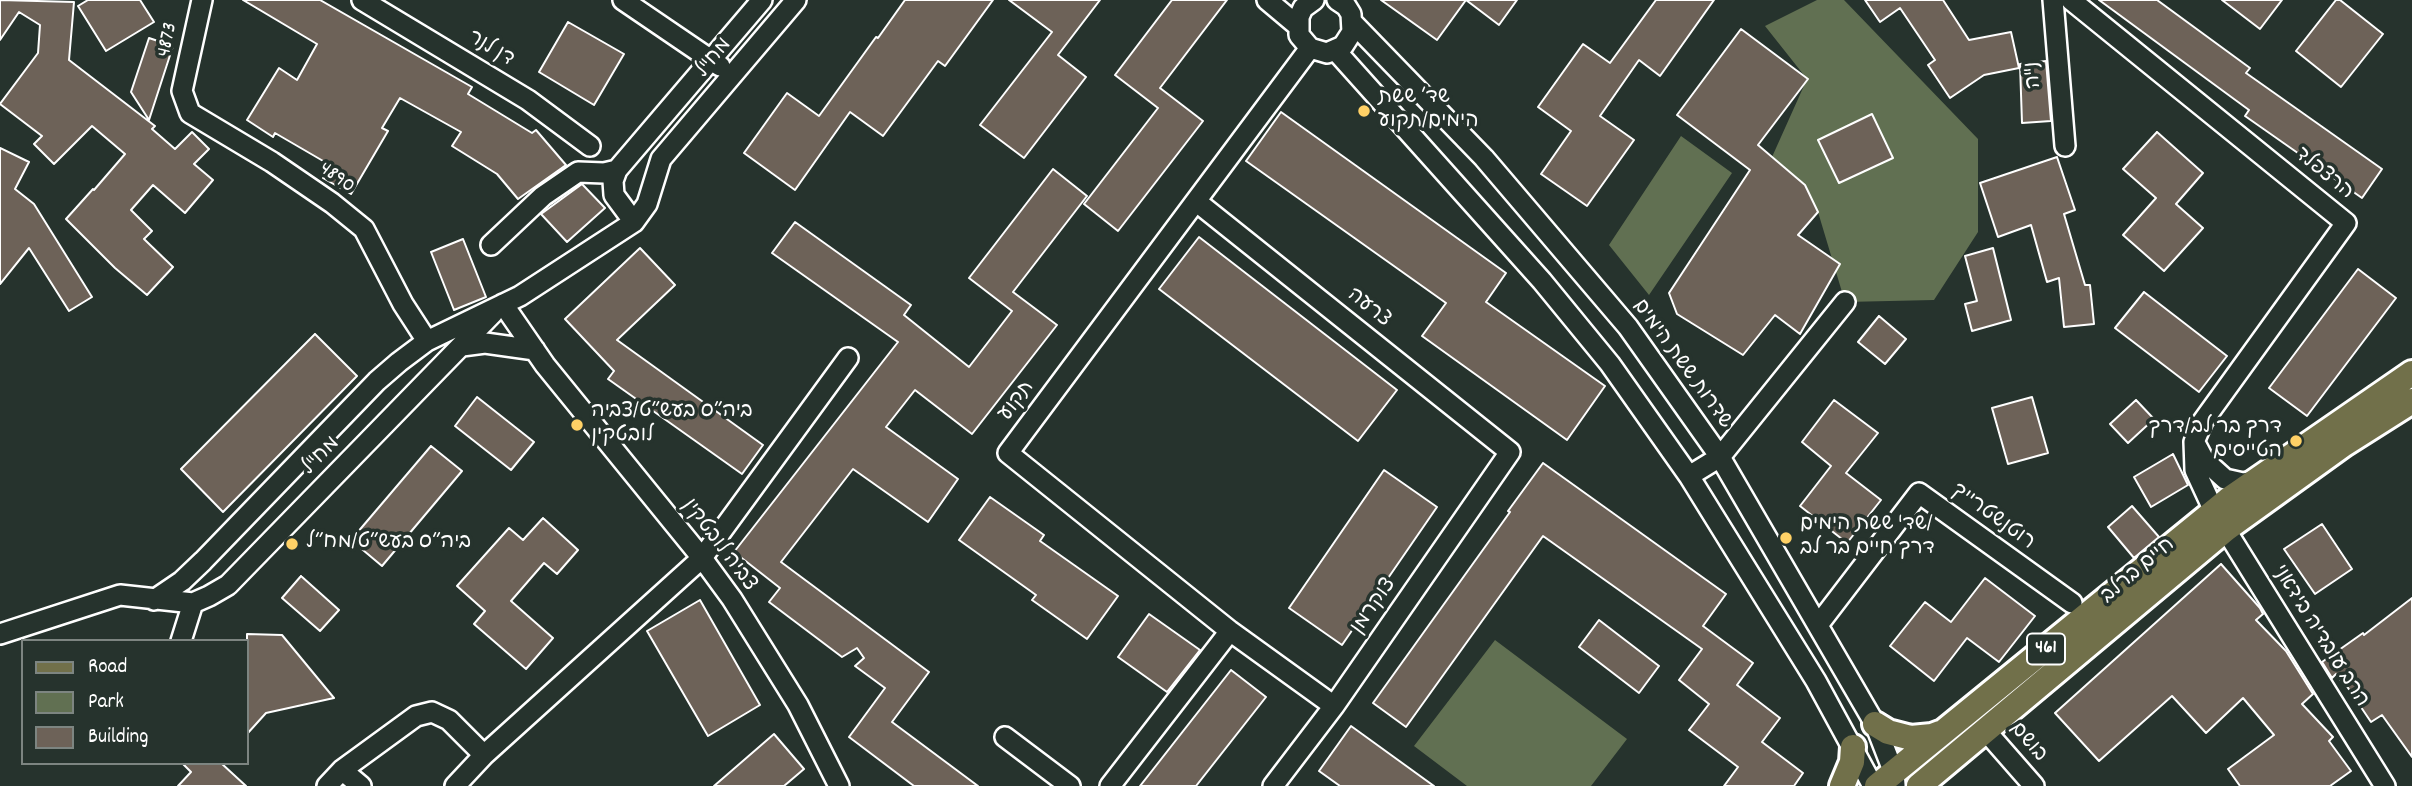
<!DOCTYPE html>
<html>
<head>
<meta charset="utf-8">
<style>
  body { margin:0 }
  #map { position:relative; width:2412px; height:786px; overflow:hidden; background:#26332d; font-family:Dekko,sans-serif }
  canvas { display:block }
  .legend { position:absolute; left:21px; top:639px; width:228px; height:126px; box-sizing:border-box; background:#26332d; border:2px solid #7d8581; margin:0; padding:9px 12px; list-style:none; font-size:21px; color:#fff }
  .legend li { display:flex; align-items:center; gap:14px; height:35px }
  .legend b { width:35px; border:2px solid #7d8581 }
</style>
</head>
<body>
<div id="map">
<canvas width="2412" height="786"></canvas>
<ul class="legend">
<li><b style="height:9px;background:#71704a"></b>Road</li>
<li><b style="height:19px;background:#617052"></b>Park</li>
<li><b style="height:19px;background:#6d6258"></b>Building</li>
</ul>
</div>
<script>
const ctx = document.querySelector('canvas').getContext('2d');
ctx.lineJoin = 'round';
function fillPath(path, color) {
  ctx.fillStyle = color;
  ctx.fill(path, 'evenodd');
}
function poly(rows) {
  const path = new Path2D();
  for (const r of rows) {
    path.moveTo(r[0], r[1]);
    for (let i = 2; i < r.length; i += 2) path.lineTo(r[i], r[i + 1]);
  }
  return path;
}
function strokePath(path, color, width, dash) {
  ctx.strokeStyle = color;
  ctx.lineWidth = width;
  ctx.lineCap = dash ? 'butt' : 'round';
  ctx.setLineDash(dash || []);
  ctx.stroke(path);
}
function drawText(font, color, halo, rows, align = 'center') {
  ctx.font = font + ' Dekko,"Playpen Sans Hebrew",sans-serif';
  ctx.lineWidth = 7;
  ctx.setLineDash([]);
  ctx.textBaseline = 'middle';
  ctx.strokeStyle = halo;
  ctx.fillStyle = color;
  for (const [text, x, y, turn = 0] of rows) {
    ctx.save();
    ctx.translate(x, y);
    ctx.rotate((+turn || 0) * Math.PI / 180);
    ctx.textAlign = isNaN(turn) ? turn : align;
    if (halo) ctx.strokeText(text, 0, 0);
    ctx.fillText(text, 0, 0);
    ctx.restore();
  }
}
const green = poly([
  [1817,0,1844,0,1978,139,1978,232,1934,300,1845,302,1818,212,1772,157,1807,79,1765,26],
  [1681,136,1732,173,1649,295,1609,245],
  [1495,640,1627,739,1591,786,1467,786,1414,746]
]);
const building = poly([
  [0,0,74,2,69,60,155,126,152,129,175,149,192,132,209,149,194,164,213,180,185,213,153,185,131,210,152,231,144,239,173,267,147,295,115,268,66,219,93,189,94,190,125,154,92,126,54,164,34,144,42,136,0,104,38,53,40,25,19,12,0,40,0,0],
  [88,0,140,0,154,22,106,51,78,6,88,0],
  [243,0,320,0,472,87,468,94,532,133,536,130,566,165,518,199,497,174,452,146,461,132,400,98,382,128,388,131,351,194,323,178,330,165,275,133,273,137,247,120,279,68,297,80,317,44,243,0],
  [905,0,993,0,945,66,938,61,883,136,850,112,795,190,744,153,787,93,819,116,876,37,878,38,905,0],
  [1009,0,1100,0,1058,55,1086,77,1024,158,980,125,1052,32,1009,0],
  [1172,0,1227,0,1160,88,1203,121,1118,231,1084,204,1158,108,1115,75,1172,0],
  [1381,0,1517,0,1499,25,1466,0,1437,40,1381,0],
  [1656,0,1714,0,1660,76,1639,60,1600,116,1634,140,1587,206,1541,174,1571,131,1538,107,1583,44,1610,63,1656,0],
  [1865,0,1943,0,1969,40,2011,32,2019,68,1984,75,1950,98,1928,65,1935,60,1900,8,1880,22,1865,0],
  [2099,0,2157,0,2250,68,2246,73,2382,169,2362,198,2245,116,2249,110,2099,0],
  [2222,0,2282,0,2260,29,2222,0],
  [2336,0,2340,0,2383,34,2341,87,2296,51,2336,0],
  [568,22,624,54,594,105,539,72,568,22],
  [1741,29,1808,79,1758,145,1805,185,1818,212,1798,235,1840,264,1800,334,1775,315,1743,355,1677,314,1669,293,1750,170,1677,115,1741,29],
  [149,38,173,46,149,120,131,92,149,38],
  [2046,61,2051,121,2022,123,2020,64,2046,61],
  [1281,112,1506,273,1486,302,1605,386,1567,440,1422,336,1446,303,1246,161,1281,112],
  [1872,114,1893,158,1839,183,1818,140,1872,114],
  [2157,132,2203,173,2176,204,2203,228,2164,271,2123,235,2156,198,2123,169,2157,132],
  [0,148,29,162,15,189,34,204,92,297,69,311,29,248,0,284,0,148],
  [2057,157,2075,210,2064,214,2085,285,2090,285,2094,324,2064,327,2059,278,2047,282,2031,225,1998,237,1980,183,2057,157],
  [1053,169,1087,196,1013,292,1057,325,972,434,915,390,886,427,958,479,928,522,853,469,781,562,929,672,892,722,978,786,914,786,849,737,885,688,855,666,864,658,857,648,842,657,769,602,780,588,734,552,898,342,772,253,795,222,911,305,904,315,969,367,1012,311,969,278,1053,169],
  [582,184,605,208,567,242,541,214,582,184],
  [1199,237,1397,390,1358,441,1159,289,1199,237],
  [463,239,486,297,454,310,431,252,463,239],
  [640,248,675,285,617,340,763,445,742,474,608,379,614,371,565,319,640,248],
  [1993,248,2011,320,1972,331,1965,304,1977,301,1965,256,1993,248],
  [2358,269,2396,298,2307,416,2269,388,2358,269],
  [2144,292,2227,356,2199,392,2115,328,2144,292],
  [1879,316,1906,339,1885,364,1858,342,1879,316],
  [315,334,357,376,223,512,181,469,315,334],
  [477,397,534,442,511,470,455,426,477,397],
  [2032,397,2048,453,2008,464,1992,408,2032,397],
  [1834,400,1878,433,1846,473,1881,500,1847,543,1800,506,1831,466,1802,442,1834,400],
  [2136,400,2154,419,2128,443,2110,424,2136,400],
  [431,446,462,471,382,566,351,540,431,446],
  [2173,454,2188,485,2151,507,2134,477,2173,454],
  [1543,463,1726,594,1703,626,1753,663,1737,685,1780,718,1762,742,1803,773,1794,786,1724,786,1738,767,1689,730,1709,704,1679,680,1702,649,1543,536,1406,727,1373,703,1510,512,1508,511,1543,463],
  [1384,470,1437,507,1342,645,1289,608,1384,470],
  [990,497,1044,535,1040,541,1118,596,1087,639,1032,600,1036,595,959,540,990,497],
  [2132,506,2159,537,2134,558,2108,527,2132,506],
  [543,518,578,550,557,574,544,563,511,601,553,638,526,669,474,624,485,611,457,586,509,528,523,540,543,518],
  [2322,524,2352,569,2315,594,2284,549,2322,524],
  [2221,564,2260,608,2263,614,2256,620,2286,651,2313,694,2302,704,2333,737,2329,741,2351,771,2330,786,2240,786,2228,769,2274,735,2243,698,2206,733,2172,696,2099,761,2055,713,2221,564],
  [301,576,339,610,320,631,282,598,301,576],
  [1985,578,2035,616,1999,662,1967,638,1934,681,1890,646,1925,602,1951,622,1985,578],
  [2412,598,2412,757,2382,715,2371,722,2342,679,2341,681,2336,674,2332,678,2322,662,2363,633,2364,635,2412,598],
  [700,600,760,705,708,736,647,631,700,600],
  [1149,614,1200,650,1167,692,1118,657,1149,614],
  [1599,620,1659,666,1639,693,1579,647,1599,620],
  [247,634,282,635,334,698,266,713,247,734,247,634],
  [1231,670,1266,697,1196,786,1140,786,1231,670],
  [1351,726,1434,786,1340,786,1319,771,1351,726],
  [774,734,804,769,784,786,714,786,774,734],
  [182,763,221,763,246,786,178,786,191,772,182,763]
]);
const minor = poly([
  [202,0,182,91,190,113,272,162,332,203,364,229,403,304,427,341],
  [362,0,528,100,590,146],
  [623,0,720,66],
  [1267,0,1298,26],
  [1314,0,1303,8,1299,17,1299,35,1310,48,1327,53,1343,46,1352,32,1351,14,1346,6,1337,0],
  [2053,0,2065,146],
  [2071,0,2346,223,2203,421,2194,442,2195,470,2214,511,2385,786],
  [1353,23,1484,158,1628,327,1720,457,1875,724,1894,773,1895,785],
  [1310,48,1008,453,1230,631,1334,706],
  [1336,51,1542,281,1610,364,1689,476,1816,681,1873,786],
  [1197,202,1510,452,1334,706,1273,786],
  [634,222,614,195,613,181,617,170,762,0],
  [491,245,543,196,578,172,604,173,617,170],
  [503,304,545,365,702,558,732,599,798,705,839,786],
  [462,346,485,343,535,350],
  [2195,443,2204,460,2225,479,2243,483,2254,481],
  [1689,476,1720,457,1845,302],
  [154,600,182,581,203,561,377,381,399,362,427,341,520,296,634,222,647,204,661,159,796,0],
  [1818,625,1919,493,2072,603],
  [0,634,120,595,193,603,209,596,228,585,493,313],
  [181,641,193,603],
  [1985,730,2034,786],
  [1005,737,1070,786],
  [342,770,361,786],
  [327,786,342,770,416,716,432,712,449,720,484,755],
  [455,786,484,755,702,558,848,358],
  [1110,786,1230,631]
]);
const major = poly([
  [1875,724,1888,732,1911,738,1932,736,1940,733],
  [1842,786,1852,762,1853,747],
  [1877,786,2228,500,2412,373],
  [1919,786,2226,529,2344,444,2412,401]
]);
const markers = [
  [1364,111,7,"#ffd166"],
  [577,425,7,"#ffd166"],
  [2296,441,7,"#ffd166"],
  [1786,538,7,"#ffd166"],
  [292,544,7,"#ffd166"]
];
const shields = [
  [2046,649,38]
];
const shieldNames = [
  ["461",2046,649]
];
const streetNames = [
  ["4873",169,40,-78],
  ["דן לנר",490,50,31],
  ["מח\"ל",715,59,-51],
  ["נ\"ה",2035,75,-95],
  ["הרצפלד",2323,175,39],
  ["4890",336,179,36],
  ["צרעה",1368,309,39],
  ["שדרות ששת הימים",1681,365,54],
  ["תקוע",1018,402,-53],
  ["מח\"ל",322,457,-46],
  ["רוטנשטרייך",1992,518,36],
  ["צביה לובטקין",718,546,53],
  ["חיים ברלב",2139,572,-40],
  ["צוקרמן",1375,607,-55],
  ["הרב עובדיה בידאני",2319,637,58],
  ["בושם",2027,743,49]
];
const poiNames = [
  ["שד׳ ששת",1378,99],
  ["הימים/תקוע",1378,123],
  ["ביה״ס בעש״ט/צביה",591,413],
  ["לובטקין",591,437],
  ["דרך בר לב/דרך",2282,429,"right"],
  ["הטייסים",2282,453,"right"],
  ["שד' ששת הימים/",1800,526],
  ["דרך חיים בר לב",1800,550],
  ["ביה״ס בעש״ט/מח״ל",306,544]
];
fillPath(green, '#617052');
fillPath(building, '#6d6258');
strokePath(building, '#fff', 2);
strokePath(minor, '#fff', 24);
strokePath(major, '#fff', 30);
strokePath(minor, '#26332d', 19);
strokePath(major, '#71704a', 24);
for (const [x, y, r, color] of markers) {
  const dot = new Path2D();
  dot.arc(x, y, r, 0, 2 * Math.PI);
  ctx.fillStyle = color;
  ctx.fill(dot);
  strokePath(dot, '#26332d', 2.5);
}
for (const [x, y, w] of shields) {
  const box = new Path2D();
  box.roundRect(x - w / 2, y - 15.5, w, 31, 5);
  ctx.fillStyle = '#26332d';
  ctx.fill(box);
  strokePath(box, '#fff', 2);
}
drawText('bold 19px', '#fff', null, shieldNames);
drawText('21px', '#fff', '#26332d', streetNames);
drawText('21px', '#fff', '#26332d', poiNames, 'left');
</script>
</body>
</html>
